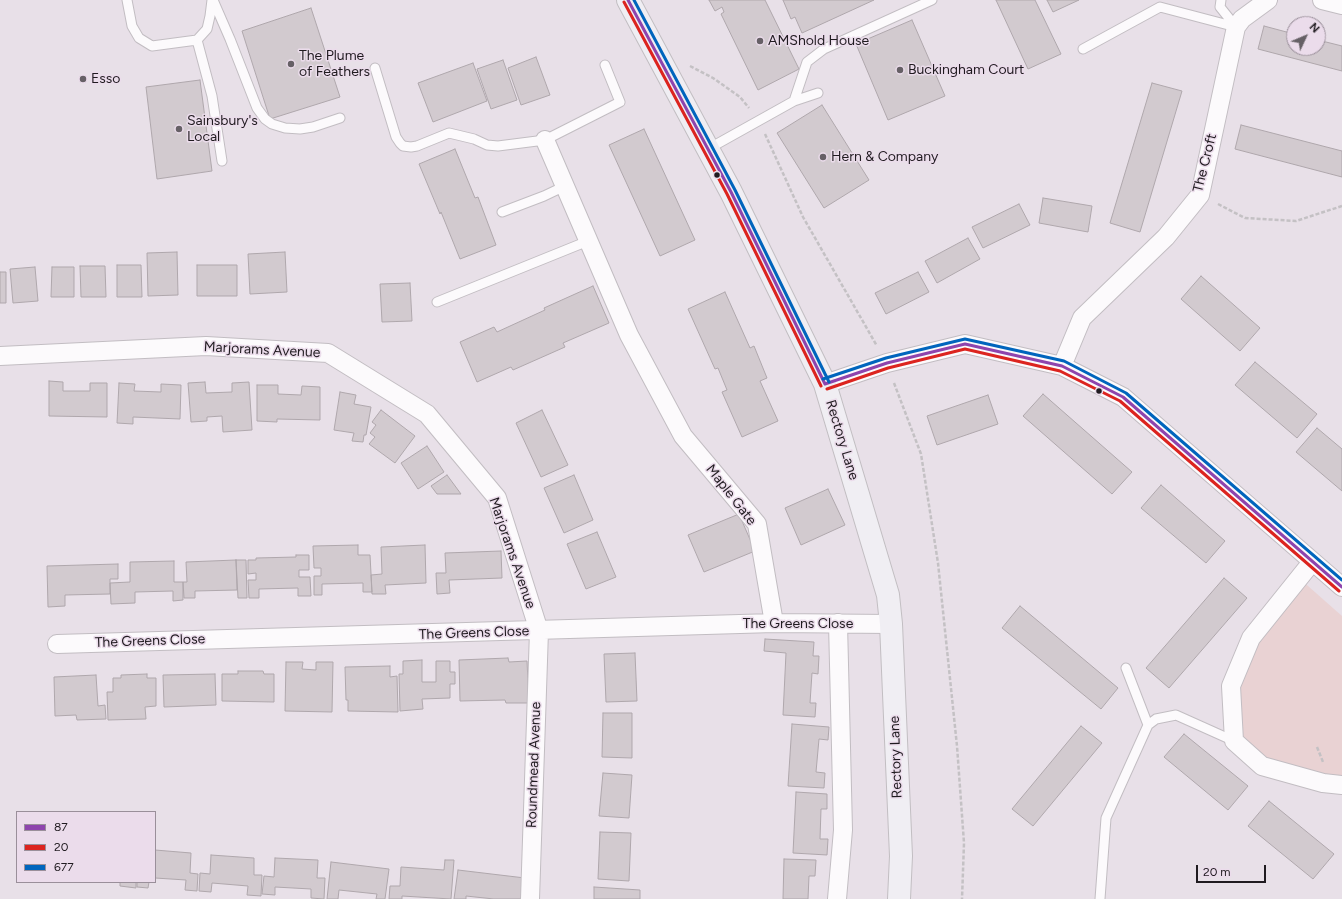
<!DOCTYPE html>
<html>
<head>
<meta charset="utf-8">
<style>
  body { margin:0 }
  #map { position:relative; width:1342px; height:899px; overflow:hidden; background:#e8e0e8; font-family:Figtree,sans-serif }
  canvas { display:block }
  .legend { position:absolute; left:16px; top:811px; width:140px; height:72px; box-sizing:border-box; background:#ebdceb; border:1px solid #9a8f9a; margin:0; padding:5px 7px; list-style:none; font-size:12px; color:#201b20 }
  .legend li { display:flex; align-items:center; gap:8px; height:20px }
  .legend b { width:20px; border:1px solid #9a8f9a }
  .north { position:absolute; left:1286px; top:16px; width:40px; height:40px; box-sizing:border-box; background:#ebdceb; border:1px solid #9a8f9a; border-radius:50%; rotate:46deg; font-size:11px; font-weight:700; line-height:16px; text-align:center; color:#201b20 }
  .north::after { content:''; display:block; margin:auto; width:14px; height:18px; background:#666066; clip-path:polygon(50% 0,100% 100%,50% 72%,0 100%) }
  .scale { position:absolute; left:1196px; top:865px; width:70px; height:18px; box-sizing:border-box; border:2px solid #201b20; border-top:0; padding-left:5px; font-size:12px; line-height:14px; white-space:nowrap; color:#201b20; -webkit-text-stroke:3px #ebdceb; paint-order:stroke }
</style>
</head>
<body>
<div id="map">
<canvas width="1342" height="899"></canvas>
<ul class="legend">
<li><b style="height:5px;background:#8e44ad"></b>87</li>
<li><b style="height:5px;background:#dc241f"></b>20</li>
<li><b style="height:5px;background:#0065bd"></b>677</li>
</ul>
<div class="north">N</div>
<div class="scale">20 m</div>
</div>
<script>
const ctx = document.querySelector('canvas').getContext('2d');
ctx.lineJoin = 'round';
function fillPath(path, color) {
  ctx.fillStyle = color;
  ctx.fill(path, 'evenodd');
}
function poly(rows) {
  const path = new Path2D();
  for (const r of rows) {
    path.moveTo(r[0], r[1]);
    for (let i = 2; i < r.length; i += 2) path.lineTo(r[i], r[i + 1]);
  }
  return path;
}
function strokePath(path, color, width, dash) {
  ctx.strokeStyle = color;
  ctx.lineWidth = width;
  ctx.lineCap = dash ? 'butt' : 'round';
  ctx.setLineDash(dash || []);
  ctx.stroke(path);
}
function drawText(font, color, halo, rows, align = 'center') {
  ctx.font = font + ' Figtree,sans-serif';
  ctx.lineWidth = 3;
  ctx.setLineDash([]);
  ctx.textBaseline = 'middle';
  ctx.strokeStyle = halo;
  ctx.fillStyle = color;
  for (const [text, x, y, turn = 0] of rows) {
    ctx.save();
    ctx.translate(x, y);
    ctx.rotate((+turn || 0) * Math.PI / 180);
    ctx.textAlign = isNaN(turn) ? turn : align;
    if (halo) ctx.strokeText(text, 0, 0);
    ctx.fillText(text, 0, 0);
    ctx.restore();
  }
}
const green = poly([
  [1299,578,1342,616,1342,785,1262,766,1234,741,1231,686]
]);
const building = poly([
  [709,0,765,0,799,69,758,90,721,14,724,12,722,7,715,11,709,0],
  [783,0,874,0,802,33,795,17,791,19,783,0],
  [996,0,1035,0,1061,54,1028,69,996,0],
  [1047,0,1079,0,1053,12,1047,0],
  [311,8,340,97,270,119,242,31,311,8],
  [912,20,945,96,888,120,856,44,912,20],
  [1264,26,1294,34,1294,48,1318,48,1318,40,1342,46,1342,71,1258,49,1264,26],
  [536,57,550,95,521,105,508,68,536,57],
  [503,60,517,100,491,109,477,69,503,60],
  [473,63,487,101,433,122,418,83,473,63],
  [200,80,212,171,157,179,146,87,200,80],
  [1152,83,1182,91,1140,232,1110,223,1152,83],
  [822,105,869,180,824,208,777,133,822,105],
  [1241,125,1342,151,1342,177,1235,149,1241,125],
  [644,129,695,240,660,256,609,145,644,129],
  [455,149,475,198,478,197,496,245,460,259,441,212,440,214,419,164,455,149],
  [1043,198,1092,206,1088,232,1039,223,1043,198],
  [1019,204,1030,225,983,248,972,227,1019,204],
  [968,238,980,259,937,283,925,261,968,238],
  [177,252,178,295,148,296,147,253,177,252],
  [285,252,287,292,250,294,248,254,285,252],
  [117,265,141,265,142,297,117,297,117,265],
  [197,265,237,265,237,296,197,296,197,265],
  [80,266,105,266,106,297,81,297,80,266],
  [35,267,38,301,13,303,10,269,35,267],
  [52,267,74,267,74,297,51,297,52,267],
  [0,272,6,272,6,303,0,303,0,272],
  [918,272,929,292,886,314,875,293,918,272],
  [1201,276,1260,328,1240,351,1181,299,1201,276],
  [410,283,412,321,382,322,380,284,410,283],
  [593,286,609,323,563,343,565,347,513,370,511,367,477,382,460,342,494,327,497,332,545,310,544,308,593,286],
  [725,292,750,348,754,346,767,378,760,381,778,421,742,437,722,392,727,390,718,368,715,369,688,309,725,292],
  [1255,362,1317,414,1297,438,1235,385,1255,362],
  [49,381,63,382,63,391,90,391,90,383,107,383,107,417,49,416,49,381],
  [205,382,206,393,232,392,232,383,249,382,252,430,223,432,222,416,207,417,207,421,191,422,188,383,205,382],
  [119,383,135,384,134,391,161,392,161,384,181,385,180,419,133,417,133,424,117,423,119,383],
  [257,385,278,385,278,394,301,395,302,386,320,387,320,420,277,419,277,422,257,421,257,385],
  [340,392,356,395,354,404,371,407,366,435,364,435,363,442,352,441,354,433,334,430,340,392],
  [1043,394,1132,472,1112,494,1023,416,1043,394],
  [988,395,998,424,937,445,927,416,988,395],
  [381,410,415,436,395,463,369,444,375,437,370,433,376,425,372,422,381,410],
  [542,410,568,465,541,477,516,423,542,410],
  [1317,428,1342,449,1342,491,1296,452,1317,428],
  [427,446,444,472,418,489,401,463,427,446],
  [447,475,461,494,437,494,431,486,447,475],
  [574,475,593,520,564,533,544,488,574,475],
  [1161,485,1225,541,1206,563,1141,508,1161,485],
  [828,489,845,525,801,545,785,508,828,489],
  [739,514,755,551,704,572,688,535,739,514],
  [597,532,616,577,586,589,567,544,597,532],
  [358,545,358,555,370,555,372,592,363,592,363,583,322,584,322,595,314,595,314,576,321,576,321,568,314,568,313,546,358,545],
  [425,545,426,583,385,585,386,594,372,594,371,575,382,574,381,547,425,545],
  [501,551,502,578,449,580,450,593,437,594,436,573,446,573,445,553,501,551],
  [296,555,309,555,309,570,299,570,299,577,310,577,311,596,298,596,298,588,259,589,259,598,249,598,248,580,256,580,256,573,248,574,248,560,256,560,256,558,296,557,296,555],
  [236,560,237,590,195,591,195,598,184,598,183,582,187,582,186,562,236,560],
  [236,560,246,560,247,598,238,598,236,560],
  [174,561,174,582,183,582,183,600,173,601,173,591,135,592,135,603,111,604,110,583,130,582,130,562,174,561],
  [118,564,118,579,110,579,110,594,65,595,65,606,48,607,47,566,118,564],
  [1224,578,1247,598,1169,688,1146,668,1224,578],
  [1020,606,1118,688,1101,709,1002,628,1020,606],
  [765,639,814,642,813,656,819,656,818,674,812,673,810,703,816,703,815,717,783,715,786,653,764,651,765,639],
  [635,653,637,701,606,702,604,654,635,653],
  [508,658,509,662,527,661,529,703,506,703,505,700,460,701,459,660,508,658],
  [422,660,422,682,436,682,436,661,450,661,450,672,455,672,455,684,450,684,450,698,422,699,423,709,400,711,399,674,403,674,403,661,422,660],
  [286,662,303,662,302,669,316,670,316,662,333,662,332,712,285,711,286,662],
  [390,666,390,677,397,676,398,712,348,711,348,700,346,700,345,667,390,666],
  [238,671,263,671,264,674,274,674,274,702,222,701,222,674,238,674,238,671],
  [147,674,147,678,156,678,156,706,145,707,146,719,108,720,107,692,113,692,113,678,121,678,121,675,147,674],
  [215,674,216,705,164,707,163,675,215,674],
  [96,675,98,706,105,705,106,719,77,720,76,715,55,716,54,677,96,675],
  [603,713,632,713,632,758,602,757,603,713],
  [792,724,829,727,828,740,819,739,816,772,825,773,824,788,788,786,792,724],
  [1081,726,1102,743,1033,826,1012,809,1081,726],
  [1184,734,1248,786,1228,810,1164,757,1184,734],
  [603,773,632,775,629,818,599,816,603,773],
  [796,792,827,794,827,809,821,809,820,839,828,839,827,855,793,853,796,792],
  [1269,801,1334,854,1313,879,1248,826,1269,801],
  [600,832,631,833,629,881,598,879,600,832],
  [155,850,191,853,190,873,198,874,197,891,185,890,186,880,155,878,155,850],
  [211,855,254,858,254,875,262,875,261,896,247,895,248,886,212,883,211,892,199,891,200,873,210,874,211,855],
  [275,858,318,860,317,878,325,878,324,899,311,898,311,889,275,887,275,895,262,894,264,876,274,877,275,858],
  [784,859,816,860,815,876,809,876,808,899,783,899,784,859],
  [445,860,454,860,451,899,402,896,402,899,389,899,390,886,400,886,401,867,444,870,445,860],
  [331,862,389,869,385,899,376,899,377,894,339,890,338,899,327,899,331,862],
  [458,870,525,878,523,899,494,899,466,896,466,899,454,899,458,870],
  [120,882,136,882,136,888,120,886,120,882],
  [137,882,149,882,148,888,137,887,137,882],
  [594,887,640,890,640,899,594,899,594,887]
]);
const path = poly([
  [690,66,713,78,740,97,749,108],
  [765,134,803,217,877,346],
  [1218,204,1245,218,1296,221,1342,206],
  [894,383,921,454,938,563,957,746,964,843,962,899],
  [1317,747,1323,762]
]);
const service = poly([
  [127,0,132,26,139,38,152,46,197,40,207,29,210,16,212,0],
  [213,0,230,39,257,108,265,119,272,124,285,128,300,129,313,127,340,118],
  [1221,0,1220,7,1236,27],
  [197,40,212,96,222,161],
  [1083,49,1160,7,1236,27],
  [375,68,396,137,400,143,403,146,411,147,417,146,449,133,474,139,487,145,498,146,545,140,620,102,605,65],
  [794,101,807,62,824,49,932,0],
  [708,149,794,101,818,93],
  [502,212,544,196,565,186],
  [437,302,588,241],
  [1126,668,1148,725],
  [1100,899,1106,818,1148,725,1156,719,1176,715,1234,741]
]);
const minor = poly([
  [1322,0,1342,5],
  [545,140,629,335,683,436,757,524,774,623],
  [0,356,206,346,328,353,427,414,497,498,539,631,530,899],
  [1062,366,1082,318,1166,237,1200,195,1236,27,1242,19,1268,0],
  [825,384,887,363,965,344,1062,366,1123,397,1342,587],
  [1312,562,1251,638,1231,686,1234,741,1262,766,1323,783,1342,785],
  [57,644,774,623,891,624],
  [837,899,843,830,838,623]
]);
const primary = poly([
  [628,0,731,192,825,384,888,595,891,624,901,856,899,899]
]);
const bus1 = poly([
  [628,0,731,192,825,384],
  [825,384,887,363,965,344,1062,366,1123,397,1342,587]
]);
const bus2 = poly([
  [624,2,727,194,821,386],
  [827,389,888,368,965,349,1060,371,1120,401,1339,591]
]);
const bus3 = poly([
  [634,0,735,190,829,382],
  [823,379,886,358,965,339,1064,361,1126,393,1342,580]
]);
const markers = [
  [760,41,4,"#666066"],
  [291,64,4,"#666066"],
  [900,70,4,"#666066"],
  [83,79,4,"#666066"],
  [179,129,4,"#666066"],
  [823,157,4,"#666066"],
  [717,175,3.5,"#201b20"],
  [1099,391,3.5,"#201b20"]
];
const poiNames = [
  ["AMShold House",768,41],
  ["The Plume",299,56],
  ["of Feathers",299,72],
  ["Buckingham Court",908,70],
  ["Esso",91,79],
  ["Sainsbury's",187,121],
  ["Local",187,137],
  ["Hern & Company",831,157]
];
const streetNames = [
  ["The Croft",1205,163,-76],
  ["Marjorams Avenue",262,350,3],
  ["Rectory Lane",842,440,73],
  ["Maple Gate",731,495,52],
  ["Marjorams Avenue",512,553,71],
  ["The Greens Close",798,624],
  ["The Greens Close",474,633,-2],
  ["The Greens Close",150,641,-2],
  ["Rectory Lane",896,757,-92],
  ["Roundmead Avenue",534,765,-88]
];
fillPath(green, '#e9d2d3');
fillPath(building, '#d2cacf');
strokePath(building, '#afa7ac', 1);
strokePath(service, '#c2bdc2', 11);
strokePath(minor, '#c2bdc2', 20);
strokePath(primary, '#c2bec2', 24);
strokePath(path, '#c4c1c4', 2.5, [4, 2]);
strokePath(service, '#fcfafc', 9);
strokePath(minor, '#fcfafc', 18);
strokePath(primary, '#f0eef3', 22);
strokePath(bus1, '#8e44ad', 3);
strokePath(bus2, '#dc241f', 3);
strokePath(bus3, '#0065bd', 3);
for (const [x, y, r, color] of markers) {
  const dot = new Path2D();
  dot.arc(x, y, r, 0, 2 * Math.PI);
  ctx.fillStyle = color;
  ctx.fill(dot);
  strokePath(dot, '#ebdceb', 1.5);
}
drawText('14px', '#201b20', '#ebdceb', poiNames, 'left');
drawText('14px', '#201b20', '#ebdceb', streetNames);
</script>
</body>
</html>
